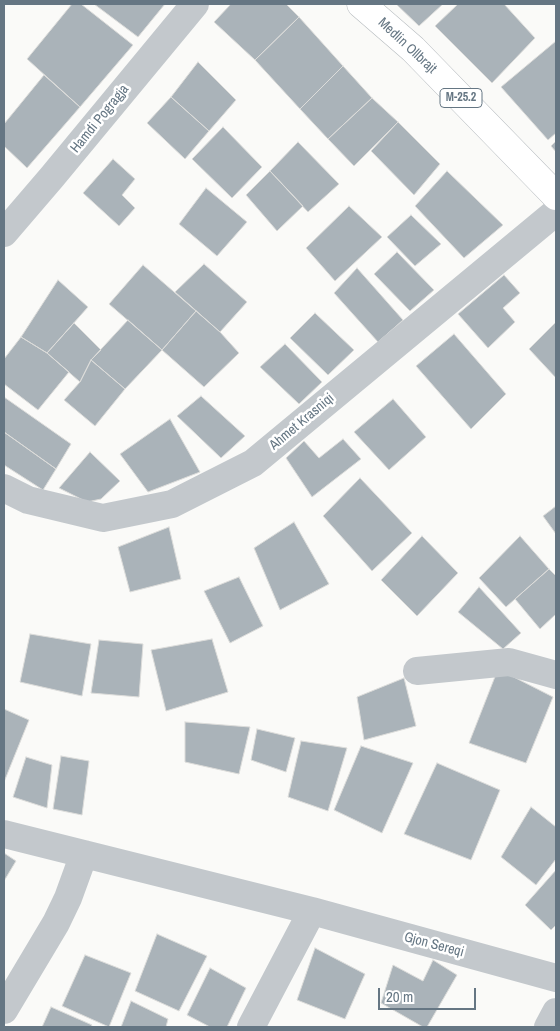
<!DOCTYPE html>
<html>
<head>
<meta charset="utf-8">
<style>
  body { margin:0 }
  #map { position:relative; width:560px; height:1031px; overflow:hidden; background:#fafaf8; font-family:"Archivo Narrow",sans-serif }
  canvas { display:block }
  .frame { position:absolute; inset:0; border:5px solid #657683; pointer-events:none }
  .scale { position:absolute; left:378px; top:988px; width:98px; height:22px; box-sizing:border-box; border:2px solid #657683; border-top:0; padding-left:6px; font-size:15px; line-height:18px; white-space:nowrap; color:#657683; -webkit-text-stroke:4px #fff; paint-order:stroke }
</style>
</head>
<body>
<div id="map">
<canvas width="560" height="1031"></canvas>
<div class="frame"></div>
<div class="scale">20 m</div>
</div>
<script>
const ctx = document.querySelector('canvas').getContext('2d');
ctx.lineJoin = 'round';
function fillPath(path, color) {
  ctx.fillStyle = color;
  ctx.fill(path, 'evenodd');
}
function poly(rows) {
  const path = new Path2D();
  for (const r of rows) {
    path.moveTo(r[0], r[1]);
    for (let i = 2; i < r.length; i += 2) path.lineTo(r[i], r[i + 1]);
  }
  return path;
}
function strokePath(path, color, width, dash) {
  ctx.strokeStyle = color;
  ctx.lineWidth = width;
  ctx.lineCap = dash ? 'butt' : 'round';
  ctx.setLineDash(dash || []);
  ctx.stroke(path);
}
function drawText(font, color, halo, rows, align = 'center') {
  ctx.font = font + ' "Archivo Narrow",sans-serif';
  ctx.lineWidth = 5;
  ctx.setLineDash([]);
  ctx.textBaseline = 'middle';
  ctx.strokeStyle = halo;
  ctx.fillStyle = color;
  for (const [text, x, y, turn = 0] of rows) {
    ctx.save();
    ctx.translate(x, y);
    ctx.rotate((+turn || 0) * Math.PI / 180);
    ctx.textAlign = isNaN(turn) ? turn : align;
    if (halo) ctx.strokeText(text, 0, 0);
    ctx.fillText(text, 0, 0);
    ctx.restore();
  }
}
const building = poly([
  [72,4,81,4,133,45,80,107,27,59,72,4],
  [94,4,165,4,138,37,94,4],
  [231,4,286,4,299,17,255,60,214,22,231,4],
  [396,4,443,4,419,26,396,4],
  [458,4,504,4,535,38,492,83,435,26,458,4],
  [299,17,343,66,300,109,255,60,299,17],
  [556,41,556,133,548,140,501,87,556,41],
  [198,62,236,100,209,131,171,97,198,62],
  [343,66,372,98,328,139,300,109,343,66],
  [44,75,80,107,27,168,4,146,4,124,44,75],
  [171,97,209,131,185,159,147,123,171,97],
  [372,98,398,122,354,166,328,139,372,98],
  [398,122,440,164,414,195,371,151,398,122],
  [223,127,262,167,232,198,192,159,223,127],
  [556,141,556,152,551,146,556,141],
  [298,142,339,184,308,212,270,171,298,142],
  [113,159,135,179,122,195,135,208,119,226,83,193,113,159],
  [270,171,303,206,277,231,246,195,270,171],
  [447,171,503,225,464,258,415,206,447,171],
  [206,188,247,222,217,256,179,224,206,188],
  [349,206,382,237,335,281,306,248,349,206],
  [411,215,441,244,415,266,387,237,411,215],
  [397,252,434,290,410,311,374,274,397,252],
  [204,264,247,302,220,332,175,292,204,264],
  [143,265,196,311,162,350,109,304,143,265],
  [357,268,403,320,378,342,334,293,357,268],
  [504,275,520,293,503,308,515,322,488,348,458,314,504,275],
  [58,280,88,307,47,353,21,337,58,280],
  [196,311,220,332,239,353,204,387,162,350,196,311],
  [315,313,354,350,328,375,290,338,315,313],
  [128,320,162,350,125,389,91,360,128,320],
  [556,322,556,378,529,349,556,322],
  [74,323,101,350,91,360,80,382,47,353,74,323],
  [454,334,506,394,471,429,416,366,454,334],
  [21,337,47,353,69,372,38,410,4,384,4,359,21,337],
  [285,344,322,382,299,404,260,367,285,344],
  [91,360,125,389,95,426,64,400,80,382,91,360],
  [201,396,245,436,221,458,177,416,201,396],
  [4,397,71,444,56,469,4,432,4,397],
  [393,399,426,437,389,470,354,432,393,399],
  [170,419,200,472,148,492,120,454,170,419],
  [4,432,56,469,43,490,4,465,4,432],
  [343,439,361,459,312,497,286,458,304,441,319,458,343,439],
  [90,452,120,481,101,499,87,502,59,488,90,452],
  [360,478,412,533,372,571,323,516,360,478],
  [556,506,556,534,543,516,556,506],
  [294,522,329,584,280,610,254,548,294,522],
  [169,527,181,579,130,592,118,547,169,527],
  [422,536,458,573,417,616,381,580,422,536],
  [520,536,549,569,506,607,479,578,520,536],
  [549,569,556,576,556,614,540,629,515,599,549,569],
  [239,577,263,626,230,643,204,591,239,577],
  [479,587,521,633,503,649,458,612,479,587],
  [30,634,91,644,82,696,20,682,30,634],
  [212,639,228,692,166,711,151,650,212,639],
  [99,640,143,644,139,697,91,693,99,640],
  [498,669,553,697,526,763,469,743,498,669],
  [404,678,416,726,364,740,357,697,404,678],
  [4,709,29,720,4,782,4,709],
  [185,722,250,727,239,774,185,762,185,722],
  [257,729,295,738,286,772,251,760,257,729],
  [301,741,347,748,328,811,288,797,301,741],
  [361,746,413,763,382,833,334,810,361,746],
  [61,756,89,761,82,815,53,809,61,756],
  [26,757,52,765,47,808,13,797,26,757],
  [437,763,500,790,471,860,404,834,437,763],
  [531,807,556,827,556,859,536,885,501,857,531,807],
  [4,853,16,861,4,881,4,853],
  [556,870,556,925,551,930,525,905,556,870],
  [157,934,207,956,179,1011,135,991,157,934],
  [315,948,365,974,345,1019,297,1000,315,948],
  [85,955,131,973,109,1027,62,1006,85,955],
  [433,960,457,975,427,1027,423,1027,381,1003,393,965,423,981,433,960],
  [210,968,246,988,227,1027,210,1027,187,1015,210,968],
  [131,1001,168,1019,166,1027,121,1027,131,1001],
  [51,1007,92,1025,91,1027,42,1027,51,1007]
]);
const minor = poly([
  [4,233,52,177,195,4],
  [4,488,28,500,103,518,172,504,253,463,556,212],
  [417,671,509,662,556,675],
  [4,834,312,911,556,978],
  [4,1010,56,923,68,898,84,854],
  [251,1027,312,911],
  [548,1027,556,1012]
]);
const major = poly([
  [361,4,413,49,556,196]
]);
const shields = [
  [461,98,42]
];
const shieldNames = [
  ["M-25.2",461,98]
];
const streetNames = [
  ["Medlin Ollbrajt",407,46,43],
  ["Hamdi Pogragja",100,119,-51],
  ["Ahmet Krasniqi",302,422,-40],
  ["Gjon Sereqi",434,945,15]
];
fillPath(building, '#aab3b9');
strokePath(building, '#dcdcda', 1);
strokePath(major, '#b5babe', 29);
strokePath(minor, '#c3c8cc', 28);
strokePath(major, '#fff', 28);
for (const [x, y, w] of shields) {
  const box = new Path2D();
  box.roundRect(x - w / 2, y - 9.5, w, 19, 4);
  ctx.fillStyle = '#fff';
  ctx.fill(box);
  strokePath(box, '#657683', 1);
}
drawText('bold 12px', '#657683', null, shieldNames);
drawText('14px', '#657683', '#fff', streetNames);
</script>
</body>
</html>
